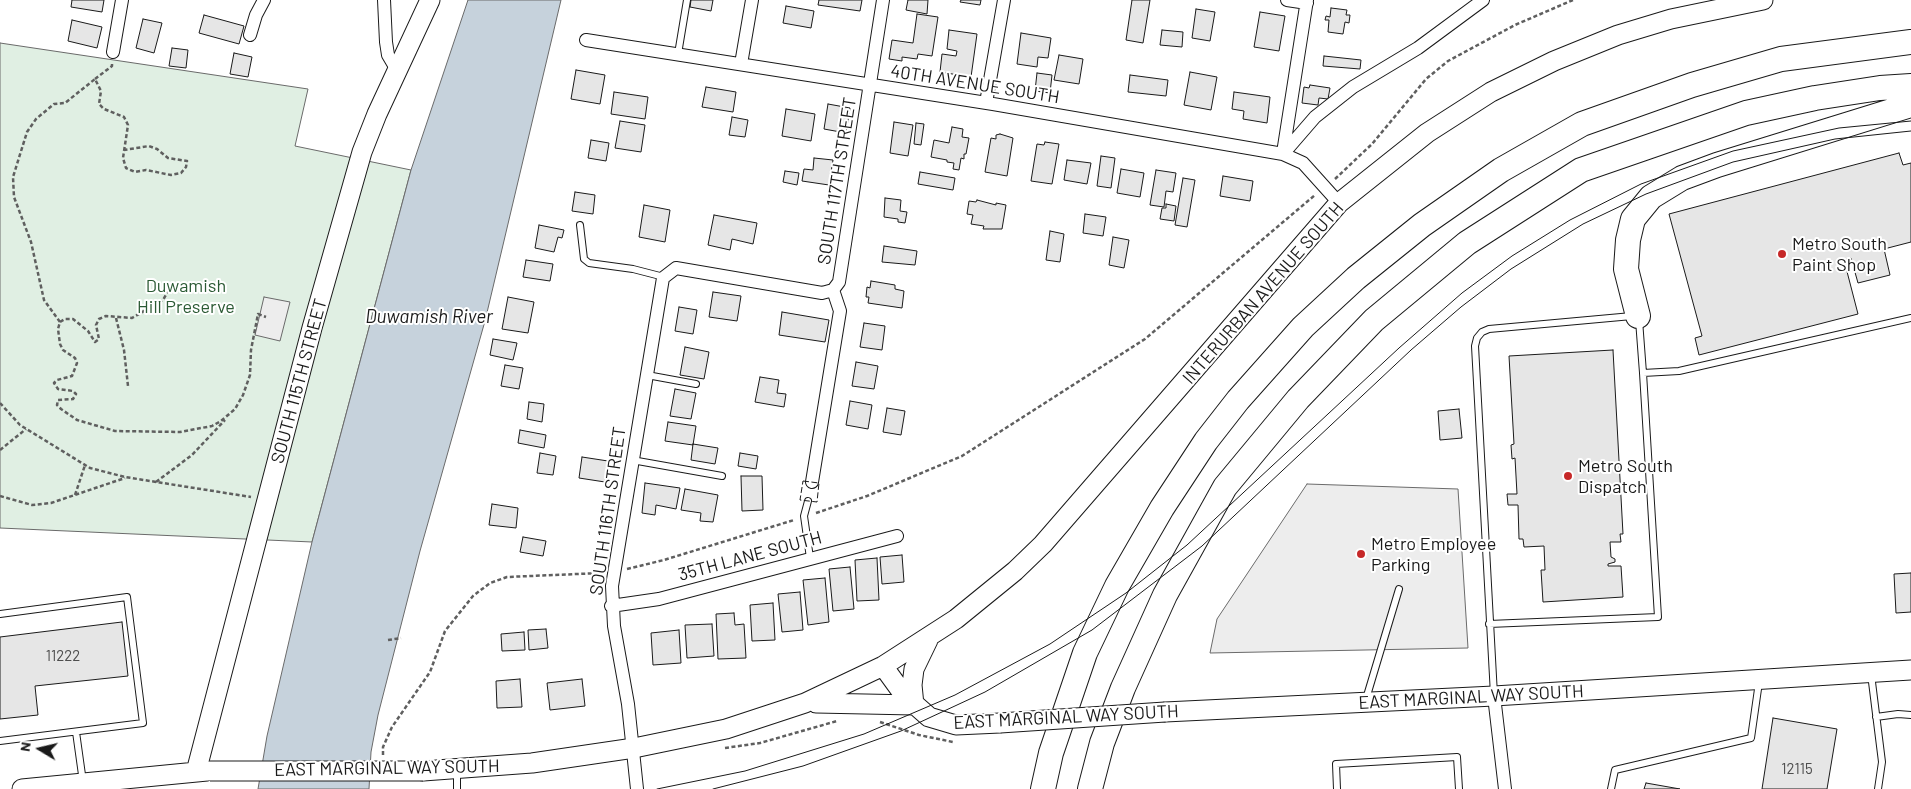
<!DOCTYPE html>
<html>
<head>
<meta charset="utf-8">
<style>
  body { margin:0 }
  #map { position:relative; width:1911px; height:789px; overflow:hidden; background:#fff; font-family:Barlow,sans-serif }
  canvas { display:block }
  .north { position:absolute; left:15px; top:724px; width:50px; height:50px; -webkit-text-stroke:4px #fff; paint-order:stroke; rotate:279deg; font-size:14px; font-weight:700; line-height:20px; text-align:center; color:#1a1a1a }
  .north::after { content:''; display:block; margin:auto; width:18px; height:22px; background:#1a1a1a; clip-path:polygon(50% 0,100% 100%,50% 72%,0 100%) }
</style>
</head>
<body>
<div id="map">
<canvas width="1911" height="789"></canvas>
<div class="north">N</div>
</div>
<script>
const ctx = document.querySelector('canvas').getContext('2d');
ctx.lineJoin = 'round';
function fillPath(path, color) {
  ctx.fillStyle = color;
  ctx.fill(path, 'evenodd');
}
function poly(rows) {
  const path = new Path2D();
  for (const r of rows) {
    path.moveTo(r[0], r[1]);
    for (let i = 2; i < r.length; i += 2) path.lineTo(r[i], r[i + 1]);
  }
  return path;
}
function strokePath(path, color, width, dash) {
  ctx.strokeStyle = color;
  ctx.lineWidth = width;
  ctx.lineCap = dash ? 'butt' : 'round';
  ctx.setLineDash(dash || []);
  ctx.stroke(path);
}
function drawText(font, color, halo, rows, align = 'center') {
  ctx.font = font + ' Barlow,sans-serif';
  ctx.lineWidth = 4;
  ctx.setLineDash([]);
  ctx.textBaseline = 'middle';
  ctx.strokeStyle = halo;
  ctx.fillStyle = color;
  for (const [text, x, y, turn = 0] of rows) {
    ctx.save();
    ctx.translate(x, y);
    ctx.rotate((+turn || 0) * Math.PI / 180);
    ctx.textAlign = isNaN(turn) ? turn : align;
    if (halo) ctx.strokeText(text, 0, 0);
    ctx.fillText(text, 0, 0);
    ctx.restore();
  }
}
const green = poly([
  [0,43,308,89,295,146,411,170,312,542,0,528,0,43]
]);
const parking = poly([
  [264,297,290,302,280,341,255,335,264,297],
  [1307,484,1458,489,1468,648,1210,653,1217,619,1307,484]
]);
const water = poly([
  [468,0,561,0,485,321,420,551,378,715,371,752,369,789,258,789,267,736,312,542,411,170,468,0]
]);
const building = poly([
  [72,0,104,0,102,12,71,7,72,0],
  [691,0,713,0,711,11,690,7,691,0],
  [819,0,862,0,860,11,818,5,819,0],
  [908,0,928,0,927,14,906,10,908,0],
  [961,0,981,0,980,5,960,2,961,0],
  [1132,0,1150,0,1143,43,1126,40,1132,0],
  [786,6,814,11,811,28,783,23,786,6],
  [1331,8,1347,10,1346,15,1350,15,1349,23,1345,22,1343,34,1328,32,1329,20,1325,20,1326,16,1330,17,1331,8],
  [1196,9,1215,12,1210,41,1192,38,1196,9],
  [1260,12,1285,16,1279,51,1254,47,1260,12],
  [917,14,938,17,932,56,918,54,917,59,902,57,902,61,889,59,892,40,913,43,917,14],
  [204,15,244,26,239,44,199,33,204,15],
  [143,19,162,23,154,53,136,48,143,19],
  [72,20,102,27,97,48,68,41,72,20],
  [949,30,977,34,971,77,940,72,942,54,956,56,957,51,947,49,949,30],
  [1162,30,1183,32,1182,47,1160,45,1162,30],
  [1021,33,1051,38,1048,58,1038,57,1037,67,1017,64,1021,33],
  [172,48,188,50,186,68,169,66,172,48],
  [234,53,252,57,248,77,230,74,234,53],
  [1059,55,1083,59,1079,84,1054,80,1059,55],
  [1324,56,1361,60,1360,69,1323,66,1324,56],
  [576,70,605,75,600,104,571,99,576,70],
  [1190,72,1217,77,1211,110,1184,105,1190,72],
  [1037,73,1052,75,1050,93,1035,91,1037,73],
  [1130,75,1168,80,1166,96,1128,92,1130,75],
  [1310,85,1330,88,1328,99,1319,98,1318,105,1302,103,1304,87,1309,88,1310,85],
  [706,87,736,92,733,112,702,107,706,87],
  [614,92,648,97,645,119,611,114,614,92],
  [1234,92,1270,97,1267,123,1243,119,1244,111,1232,109,1234,92],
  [828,104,850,108,846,133,824,129,828,104],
  [786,109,815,114,811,141,782,136,786,109],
  [732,117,748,120,745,137,729,135,732,117],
  [620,121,645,125,641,152,615,148,620,121],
  [894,122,913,125,908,156,890,153,894,122],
  [916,123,924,124,921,145,914,144,916,123],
  [952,127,963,129,962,137,969,138,966,154,964,154,964,159,961,158,959,170,953,169,954,163,947,162,947,160,931,157,934,140,949,143,952,127],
  [1000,134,1013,138,1007,176,985,172,991,138,996,139,996,135,1000,134],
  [591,140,609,143,606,161,588,158,591,140],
  [1045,142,1059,144,1052,184,1031,181,1037,144,1044,145,1045,142],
  [1899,153,1903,165,1911,163,1911,242,1884,249,1890,275,1858,283,1851,258,1844,260,1858,314,1699,355,1695,338,1702,336,1669,214,1899,153],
  [1101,156,1115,158,1111,188,1097,186,1101,156],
  [814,158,833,160,829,185,802,181,804,169,813,170,814,158],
  [1067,160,1091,163,1087,184,1064,180,1067,160],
  [1121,169,1144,173,1140,197,1117,193,1121,169],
  [1156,170,1176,173,1173,192,1166,191,1164,207,1150,205,1156,170],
  [785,171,799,173,797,185,783,182,785,171],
  [920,172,955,178,953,190,918,184,920,172],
  [1223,176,1253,181,1250,201,1220,196,1223,176],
  [1183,178,1195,180,1187,227,1175,225,1183,178],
  [575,192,595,195,593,214,572,211,575,192],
  [885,198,901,200,900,211,907,212,905,223,898,222,898,219,884,217,885,198],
  [977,200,996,205,996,203,1006,205,1002,229,983,229,984,226,971,224,973,215,967,214,969,201,976,202,977,200],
  [1166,204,1176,206,1174,221,1160,219,1162,208,1166,208,1166,204],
  [644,205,670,210,665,242,639,237,644,205],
  [1085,214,1106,217,1103,236,1083,233,1085,214],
  [714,215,757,223,753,244,732,239,730,250,708,245,714,215],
  [539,225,564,230,562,238,558,237,554,252,535,248,539,225],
  [1050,231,1064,234,1060,262,1046,260,1050,231],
  [1113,237,1129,240,1124,268,1109,265,1113,237],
  [884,246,917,251,915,265,882,262,884,246],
  [526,260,553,264,550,281,523,277,526,260],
  [871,281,895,285,895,289,904,291,902,308,868,303,869,297,866,297,867,287,870,288,871,281],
  [713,292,741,296,737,321,709,317,713,292],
  [508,297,534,302,528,333,502,329,508,297],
  [679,307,697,310,693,334,675,331,679,307],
  [782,312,829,320,825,342,779,335,782,312],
  [864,323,885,326,882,350,860,347,864,323],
  [493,339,517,343,513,360,490,355,493,339],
  [685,347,709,352,704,379,680,375,685,347],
  [1613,350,1623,534,1620,534,1621,542,1610,542,1611,557,1615,559,1615,562,1608,564,1608,566,1621,566,1623,597,1543,602,1541,570,1545,570,1544,546,1524,547,1523,539,1519,539,1518,505,1508,505,1507,494,1517,494,1515,458,1512,459,1511,445,1514,444,1509,356,1613,350],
  [856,362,878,366,874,389,852,386,856,362],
  [505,365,523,368,519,389,501,386,505,365],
  [760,377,779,380,777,393,786,394,784,407,755,402,760,377],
  [675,389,696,393,691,419,670,416,675,389],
  [850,401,872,405,868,429,846,425,850,401],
  [529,402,544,404,542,422,527,419,529,402],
  [887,408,905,411,901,435,883,432,887,408],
  [1459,409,1462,438,1440,440,1438,411,1459,409],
  [668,422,696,426,693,445,665,441,668,422],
  [520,430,546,435,544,448,518,443,520,430],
  [693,444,718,448,715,464,691,460,693,444],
  [540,453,556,456,553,475,537,473,540,453],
  [740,453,758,456,756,469,738,466,740,453],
  [582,457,608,461,605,482,579,478,582,457],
  [741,476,762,476,763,510,742,511,741,476],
  [645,483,680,488,676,509,656,505,655,515,642,513,645,483],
  [685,489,718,495,713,522,700,521,701,513,681,510,685,489],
  [492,504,518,508,516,528,489,525,492,504],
  [523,537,546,541,543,556,520,552,523,537],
  [902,555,904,582,882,584,880,557,902,555],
  [877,558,879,600,857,601,855,560,877,558],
  [850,567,854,609,833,611,829,569,850,567],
  [1911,573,1911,612,1896,613,1894,574,1911,573],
  [825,578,829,622,808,625,803,580,825,578],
  [800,592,803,630,782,632,778,594,800,592],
  [773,603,775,640,752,641,750,605,773,603],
  [734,613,735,625,744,624,746,658,718,659,716,614,734,613],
  [122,622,128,676,35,686,38,715,0,719,0,637,122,622],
  [712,624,714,656,687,658,685,625,712,624],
  [546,629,548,648,529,650,528,630,546,629],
  [679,630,681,663,653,665,651,633,679,630],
  [524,632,525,650,502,651,501,634,524,632],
  [520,679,522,707,497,708,496,681,520,679],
  [582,679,585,706,550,710,547,683,582,679],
  [1773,718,1837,729,1827,789,1762,789,1773,718],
  [1646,783,1680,789,1644,789,1646,783]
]);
const path = poly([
  [95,79,112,66,112,63],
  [1335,179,1372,144,1426,79,1448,61,1515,25,1573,0],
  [172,284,163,300,132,318,106,316,99,319,96,325,99,339,95,342,88,331,73,319,65,319,60,322,58,329,60,344,63,350,75,358,77,363,72,376,57,380,54,383,58,389,73,391,76,394,73,399,58,400,57,405,61,409,77,420,115,431,180,432,212,426,221,421,235,409,243,395,250,375,251,350,258,314,266,317],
  [116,318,124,350,128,386],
  [60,322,44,300,31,242,14,197,13,177,27,132,36,119,54,104,65,103,95,79,101,91,99,104,104,109,124,117,128,125,123,158,126,168,135,172,146,170,171,175,181,173,186,167,187,161,168,158,157,149,149,146,124,150],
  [0,403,20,425,90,468,125,477,251,497],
  [0,450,26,429],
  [156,482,192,455,225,420],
  [75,495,85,465],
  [0,496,32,505,51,503,125,478],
  [816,513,867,496,962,456,1145,339,1315,195],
  [627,569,664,560,794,520],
  [388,640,401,638],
  [880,722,919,735,953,742],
  [725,748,760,743,837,721],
  [383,755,383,747,392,727,430,672,445,631,473,596,490,583,507,577,601,573]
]);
const lane = poly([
  [678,54,687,0],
  [580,225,584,259,589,263,633,269,664,277],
  [1639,320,1643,373],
  [647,375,696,384],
  [632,460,722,476],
  [808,501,804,516,810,558],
  [0,614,127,597,143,723,0,741],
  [1489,624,1658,617,1643,373,1679,371,1911,318],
  [1871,674,1882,762,1878,789],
  [1494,695,1475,346,1477,338,1482,332,1489,329,1632,316],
  [1366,699,1399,589],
  [1876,717,1898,714,1911,715],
  [76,732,83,782],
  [457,770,457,789],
  [1337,789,1336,764,1457,757,1459,789],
  [1611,789,1615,770,1751,738,1759,682]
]);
const street = poly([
  [384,0,386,42,388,55,398,72],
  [1287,0,1307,3],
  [250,35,256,15,264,0],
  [586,40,993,104,1283,154,1303,163,1339,203],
  [113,52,122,0],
  [741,64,752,0],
  [986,103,1004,0],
  [1283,153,1307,0],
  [1283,154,1315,117,1353,87,1418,48,1483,0],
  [812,482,840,311,833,290,839,282,883,0],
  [611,606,659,599,897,536],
  [1494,696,1505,789],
  [637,789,628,704,614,626,612,586,663,278,676,268,822,293,833,290]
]);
const secondary = poly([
  [883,666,904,695,929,717,956,725,1000,723],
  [816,703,914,705],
  [914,705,912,685,914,669,928,640],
  [1165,712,1494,696,1911,670],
  [423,771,532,763,634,748,726,729,805,703,883,666,956,619,1015,571,1043,544,1339,203,1427,133,1491,92,1554,61,1618,35,1671,19,1763,0],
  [196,772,312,328,362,152,377,114,430,0],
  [22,789,207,771]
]);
const highway = poly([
  [1638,316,1626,269,1628,240,1633,219,1651,197,1682,178,1717,165,1911,105],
  [1043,789,1051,753,1085,653,1117,586,1162,508,1206,441,1238,400,1303,327,1356,278,1422,225,1501,170,1582,124,1692,85,1781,59,1911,42],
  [1090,789,1102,743,1123,688,1165,595,1225,487,1298,399,1374,320,1467,243,1581,170,1746,113,1815,98,1880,88,1911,86]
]);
const tram = poly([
  [657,789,745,771,864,734,955,695,1050,644,1126,593,1187,545,1399,348,1462,293,1512,256,1570,220,1641,184,1733,151,1839,128,1911,121],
  [713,789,803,766,901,731,985,692,1092,630,1202,546,1411,350,1461,307,1511,269,1583,224,1646,194,1733,162,1835,139,1911,131]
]);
const secondaryBridge = poly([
  [1000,723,1165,712],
  [210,771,423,771]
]);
const fence = poly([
  [803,481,819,483,817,502,800,500,803,481]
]);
const markers = [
  [1782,254,5,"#c62828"],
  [1568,476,5,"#c62828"],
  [1361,554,5,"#c62828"]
];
const numberNames = [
  ["11222",63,656],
  ["12115",1797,769]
];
const streetNames = [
  ["40TH AVENUE SOUTH",975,84,9],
  ["SOUTH 117TH STREET",837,181,-81],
  ["INTERURBAN AVENUE SOUTH",1263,293,-49],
  ["SOUTH 115TH STREET",299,381,-75],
  ["SOUTH 116TH STREET",608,511,-82],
  ["35TH LANE SOUTH",750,556,-15],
  ["EAST MARGINAL WAY SOUTH",1471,697,-3],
  ["EAST MARGINAL WAY SOUTH",1066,717,-3],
  ["EAST MARGINAL WAY SOUTH",387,768,-1]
];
const poiNames = [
  ["Metro South",1792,244],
  ["Paint Shop",1792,265],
  ["Metro South",1578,466],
  ["Dispatch",1578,487],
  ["Metro Employee",1371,544],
  ["Parking",1371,565]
];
const parkNames = [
  ["Duwamish",186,286],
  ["Hill Preserve",186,307]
];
const waterNames = [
  ["Duwamish River",429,317]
];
fillPath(green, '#e0efe3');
strokePath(green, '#6a6a6a', 1);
fillPath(parking, '#ededed');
strokePath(parking, '#6a6a6a', 1);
fillPath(water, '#c6d2dc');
strokePath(water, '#6a6a6a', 1);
fillPath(building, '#e6e6e6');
strokePath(building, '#1a1a1a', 1);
strokePath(lane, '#1a1a1a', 8);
strokePath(street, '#1a1a1a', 14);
strokePath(secondary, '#1a1a1a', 21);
strokePath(highway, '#1a1a1a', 26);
strokePath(path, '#5f5f5f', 2.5, [4, 2.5]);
strokePath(lane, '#fff', 6);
strokePath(street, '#fff', 12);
strokePath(secondary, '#fff', 19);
strokePath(highway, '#fff', 24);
strokePath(tram, '#1a1a1a', 1);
strokePath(secondaryBridge, '#1a1a1a', 21, []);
strokePath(secondaryBridge, '#fff', 19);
strokePath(fence, '#1a1a1a', 1, [6, 2.5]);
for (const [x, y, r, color] of markers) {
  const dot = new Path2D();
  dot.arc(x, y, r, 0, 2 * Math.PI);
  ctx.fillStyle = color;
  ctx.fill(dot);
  strokePath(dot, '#fff', 2);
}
drawText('15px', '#4d4d4d', null, numberNames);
drawText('18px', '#1a1a1a', '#fff', streetNames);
drawText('18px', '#1a1a1a', '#fff', poiNames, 'left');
drawText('18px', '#2b5a34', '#fff', parkNames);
drawText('italic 19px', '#1a1a1a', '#fff', waterNames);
</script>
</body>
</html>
